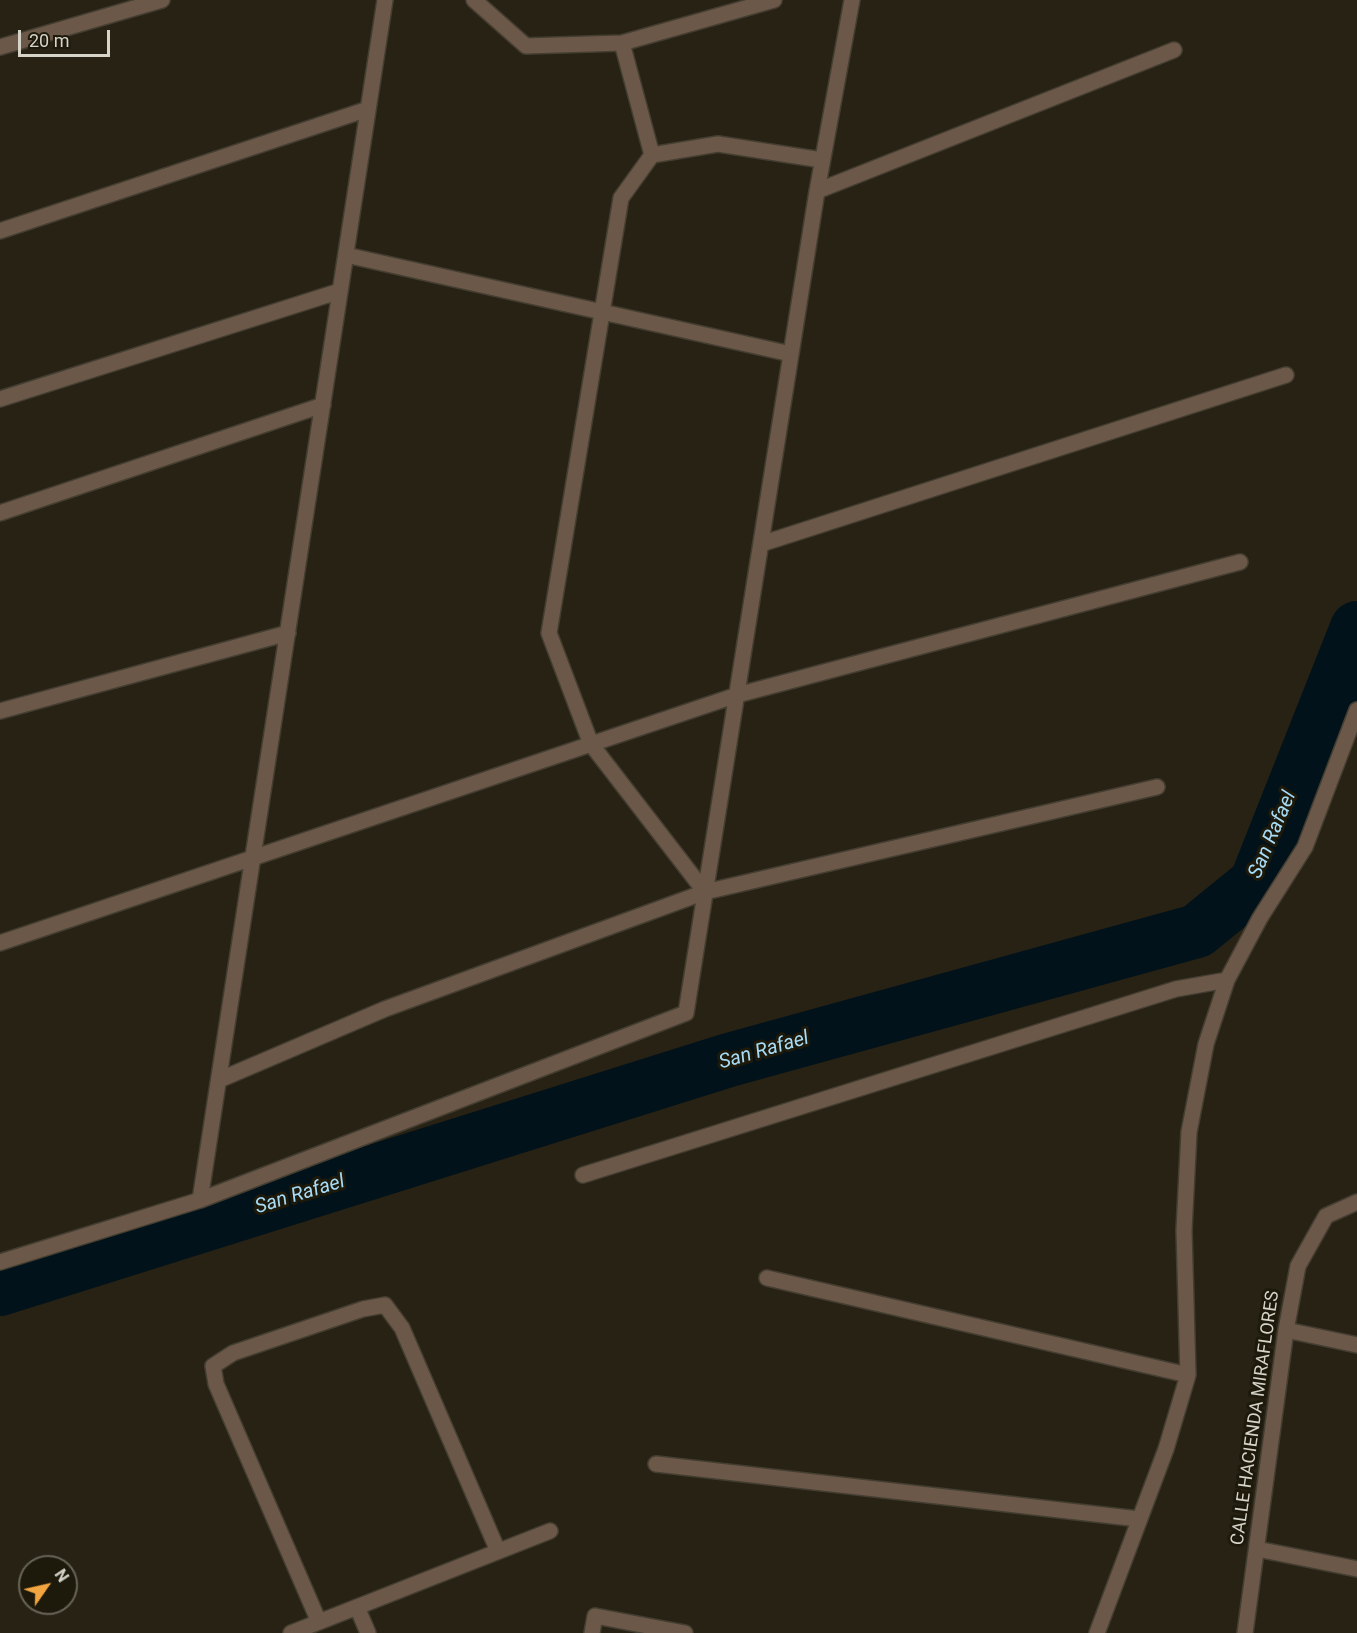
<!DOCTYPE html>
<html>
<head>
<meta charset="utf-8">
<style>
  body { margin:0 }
  #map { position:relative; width:1357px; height:1633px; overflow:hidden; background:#272214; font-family:Roboto,sans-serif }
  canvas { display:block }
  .north { position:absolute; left:18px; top:1555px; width:60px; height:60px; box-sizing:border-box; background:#1d190b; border:2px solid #676357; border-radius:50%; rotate:56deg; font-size:16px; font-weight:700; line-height:24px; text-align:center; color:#d6d3c9 }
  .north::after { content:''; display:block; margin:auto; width:21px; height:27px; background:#f2a541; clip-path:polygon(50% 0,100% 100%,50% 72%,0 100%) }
  .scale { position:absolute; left:18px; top:30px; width:92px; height:27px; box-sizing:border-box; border:3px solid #d6d3c9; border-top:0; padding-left:8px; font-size:18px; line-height:21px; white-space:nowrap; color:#d6d3c9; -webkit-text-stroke:4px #1d190b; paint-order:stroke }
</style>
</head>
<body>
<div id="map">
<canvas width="1357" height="1633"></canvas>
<div class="north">N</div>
<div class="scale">20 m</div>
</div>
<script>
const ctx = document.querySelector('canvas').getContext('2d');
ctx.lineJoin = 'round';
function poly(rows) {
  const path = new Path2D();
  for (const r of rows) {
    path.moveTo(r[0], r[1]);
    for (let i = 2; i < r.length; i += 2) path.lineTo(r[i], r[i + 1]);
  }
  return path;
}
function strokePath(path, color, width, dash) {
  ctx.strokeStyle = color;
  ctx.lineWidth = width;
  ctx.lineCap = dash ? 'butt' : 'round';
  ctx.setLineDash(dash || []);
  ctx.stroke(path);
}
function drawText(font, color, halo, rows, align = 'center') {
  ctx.font = font + ' Roboto,sans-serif';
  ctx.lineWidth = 6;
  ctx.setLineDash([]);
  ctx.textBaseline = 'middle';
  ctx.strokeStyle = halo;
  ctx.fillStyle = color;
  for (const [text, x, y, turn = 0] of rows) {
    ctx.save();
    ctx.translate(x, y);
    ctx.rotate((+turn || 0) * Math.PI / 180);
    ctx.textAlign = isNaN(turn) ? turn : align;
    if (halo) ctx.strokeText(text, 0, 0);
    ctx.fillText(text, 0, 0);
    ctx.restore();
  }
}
const river = poly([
  [0,1289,729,1060,1197,931,1256,883,1357,628]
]);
const minor = poly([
  [474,0,526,46,622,43],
  [0,47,162,0],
  [652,155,622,43,774,0],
  [817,191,1174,50],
  [0,231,368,109],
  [346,255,791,354],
  [0,399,340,291],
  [0,513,323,405],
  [761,544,1286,375],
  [0,711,288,633],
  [705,892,591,744,549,633,621,198,652,155,718,144,822,160],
  [0,943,737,695,1240,562],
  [219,1080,385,1009,705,892,1157,787],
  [583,1175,1176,989,1227,980],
  [200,1200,385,0],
  [0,1262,200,1200,686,1013,817,191,852,0],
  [767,1278,1188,1375],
  [1286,1330,1357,1345],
  [656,1464,1139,1519],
  [1257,1549,1357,1569],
  [357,1607,368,1633],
  [319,1622,216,1384,213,1366,233,1353,363,1309,385,1305,402,1328,498,1551],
  [291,1633,550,1531],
  [592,1633,595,1616,685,1633],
  [1097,1633,1166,1449,1188,1375,1184,1230,1189,1132,1206,1044,1227,980,1260,918,1305,847,1357,710],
  [1245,1633,1286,1330,1298,1266,1326,1216,1357,1202]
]);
const streetNames = [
  ["CALLE HACIENDA MIRAFLORES",1256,1418,-82]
];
const waterNames = [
  ["San Rafael",1273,835,-67],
  ["San Rafael",764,1051,-16],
  ["San Rafael",300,1195,-17]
];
strokePath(river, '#01121b', 54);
strokePath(minor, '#433e31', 18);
strokePath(minor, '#6c5848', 15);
drawText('18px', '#d6d3c9', '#1d190b', streetNames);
drawText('italic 20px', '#a7dcf7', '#1d190b', waterNames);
</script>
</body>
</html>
